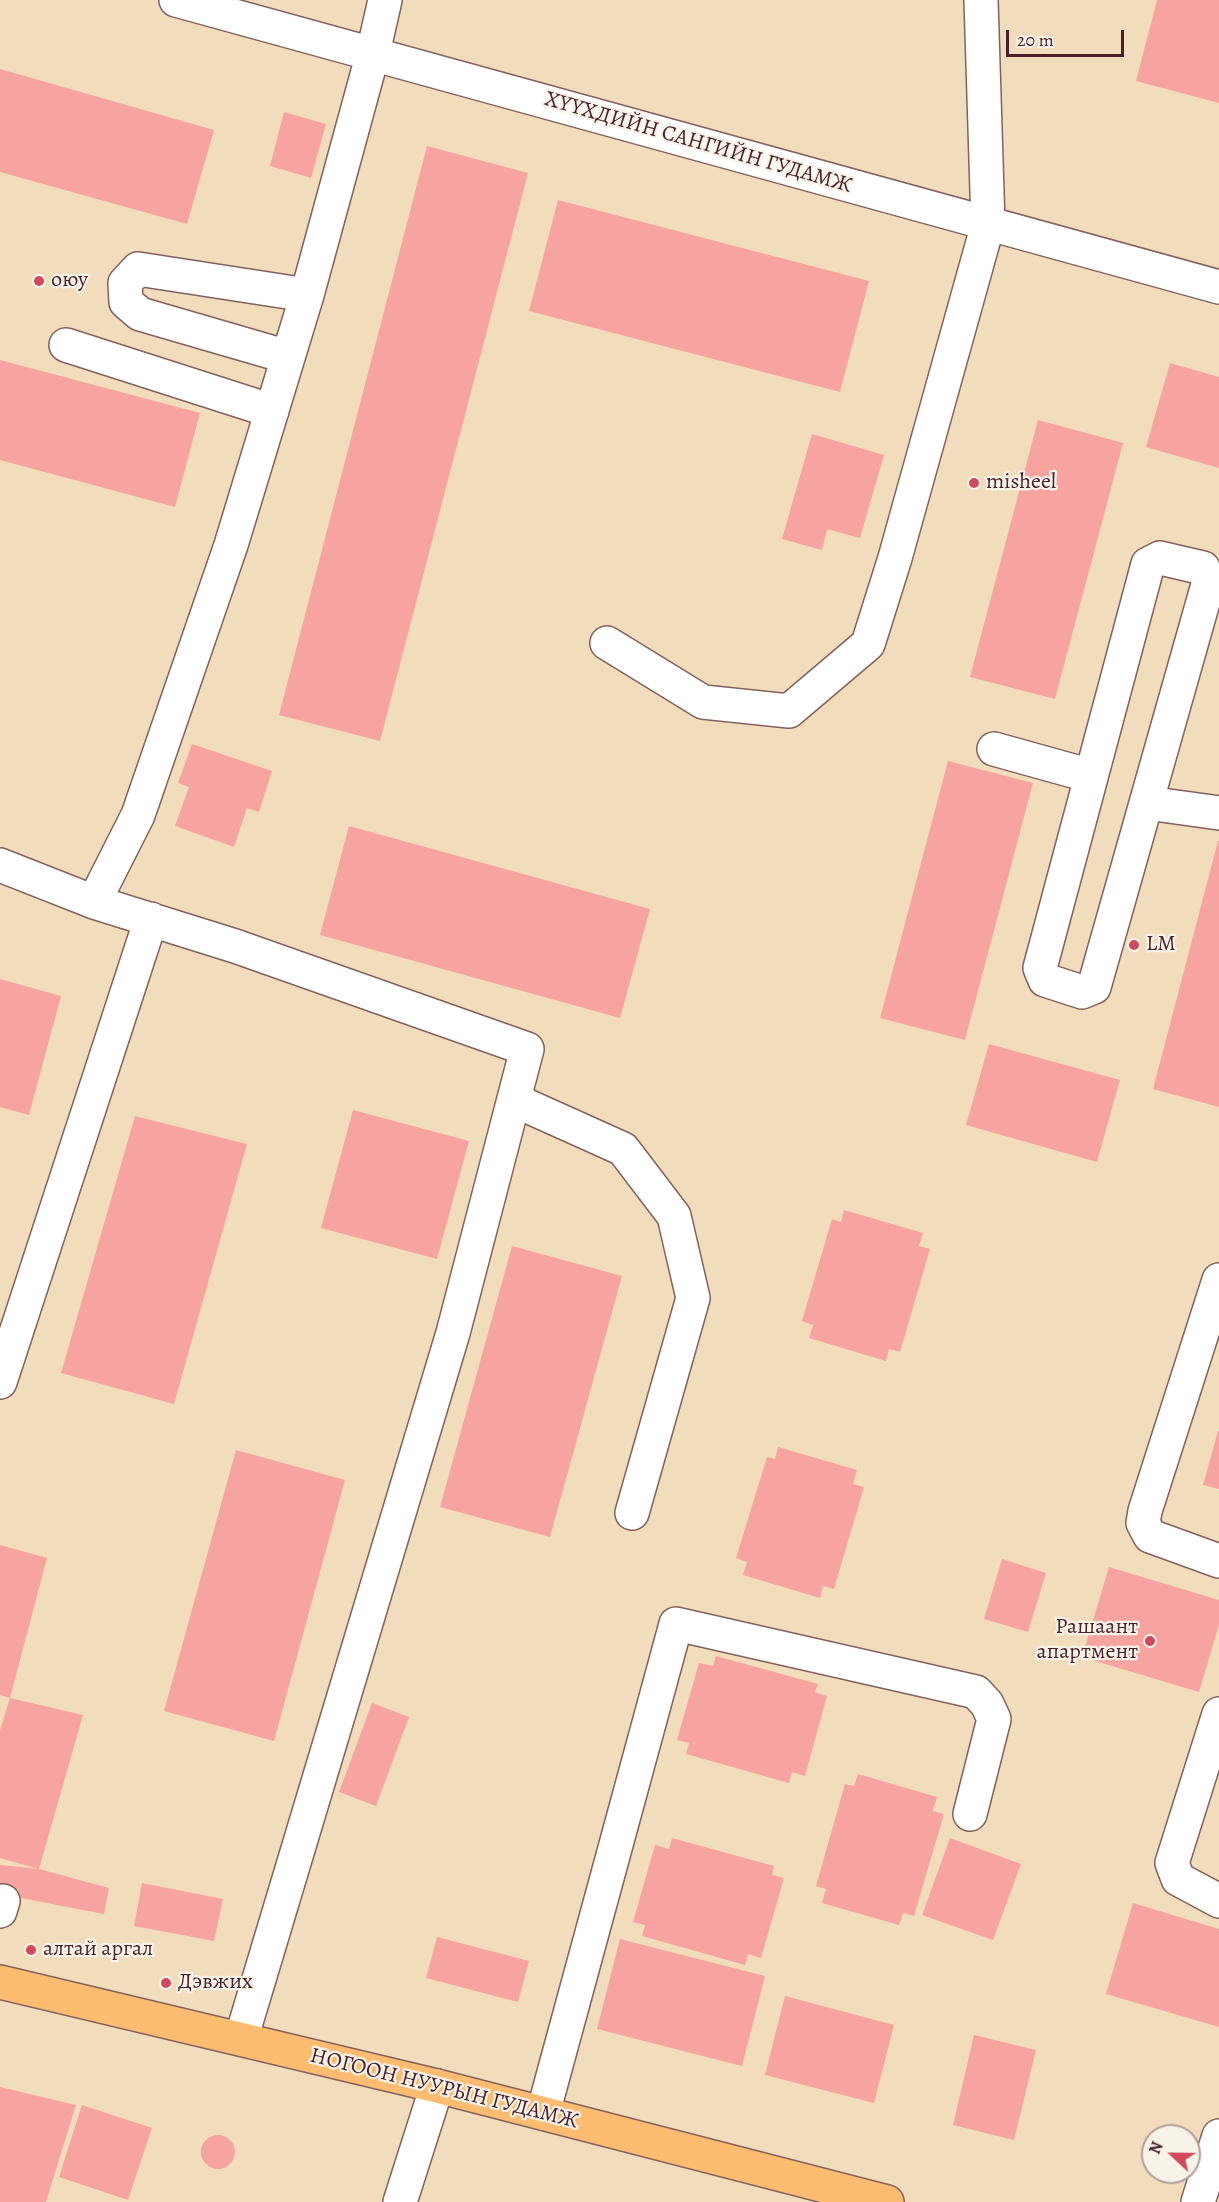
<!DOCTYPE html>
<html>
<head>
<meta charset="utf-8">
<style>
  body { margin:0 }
  #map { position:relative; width:1219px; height:2202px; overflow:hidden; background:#f1dcbb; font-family:Alegreya,serif }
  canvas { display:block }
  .north { position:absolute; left:1141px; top:2124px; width:60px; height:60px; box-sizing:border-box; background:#f7f3e8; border:2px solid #b29e9c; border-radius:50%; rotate:292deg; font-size:16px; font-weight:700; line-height:24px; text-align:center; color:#4a1f2b }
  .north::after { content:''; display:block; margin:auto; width:21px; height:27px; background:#d1495b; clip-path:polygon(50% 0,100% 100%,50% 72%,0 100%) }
  .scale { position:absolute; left:1006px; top:30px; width:118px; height:27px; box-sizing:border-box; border:3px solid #4a1f2b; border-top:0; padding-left:8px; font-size:18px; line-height:21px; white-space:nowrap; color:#4a1f2b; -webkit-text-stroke:4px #f7f3e8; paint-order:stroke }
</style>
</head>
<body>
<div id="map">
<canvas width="1219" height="2202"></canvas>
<div class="north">N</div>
<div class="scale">20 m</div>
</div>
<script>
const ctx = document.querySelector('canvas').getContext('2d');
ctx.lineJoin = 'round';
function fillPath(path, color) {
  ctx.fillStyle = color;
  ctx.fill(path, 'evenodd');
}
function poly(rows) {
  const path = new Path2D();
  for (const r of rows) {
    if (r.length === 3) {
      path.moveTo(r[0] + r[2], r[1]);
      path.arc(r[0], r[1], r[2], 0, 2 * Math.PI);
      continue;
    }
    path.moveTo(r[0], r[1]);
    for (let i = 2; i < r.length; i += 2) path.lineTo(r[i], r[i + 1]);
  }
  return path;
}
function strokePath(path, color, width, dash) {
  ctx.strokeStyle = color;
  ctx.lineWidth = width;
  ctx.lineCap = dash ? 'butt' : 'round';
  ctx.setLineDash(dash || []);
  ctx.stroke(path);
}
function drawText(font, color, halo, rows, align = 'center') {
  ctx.font = font + ' Alegreya,serif';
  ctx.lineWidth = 4.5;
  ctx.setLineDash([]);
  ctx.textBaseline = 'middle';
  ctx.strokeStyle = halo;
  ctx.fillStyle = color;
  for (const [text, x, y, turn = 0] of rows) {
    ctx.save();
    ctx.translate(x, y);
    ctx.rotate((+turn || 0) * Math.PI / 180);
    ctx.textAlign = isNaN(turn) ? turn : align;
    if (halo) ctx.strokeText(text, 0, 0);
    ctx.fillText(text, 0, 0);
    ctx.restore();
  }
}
const building = poly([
  [1157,0,1219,0,1219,103,1136,81],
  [0,69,214,130,187,224,0,172],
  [284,112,326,124,311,178,270,166],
  [427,146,528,173,380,741,279,715],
  [558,200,869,281,840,392,529,311],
  [0,360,200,413,175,507,0,460],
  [1170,363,1219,377,1219,468,1146,447],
  [1038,420,1123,443,1055,699,970,677],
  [812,434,884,455,860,538,827,529,822,550,782,539],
  [192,744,272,771,259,812,247,808,234,847,175,826,189,787,178,783],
  [948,761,1033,783,965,1040,880,1018],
  [349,826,650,909,620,1018,320,935],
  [1218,841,1219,841,1219,1107,1153,1089],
  [0,979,61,996,29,1115,0,1107],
  [989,1044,1120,1080,1097,1162,966,1125],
  [353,1110,469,1141,437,1259,321,1228],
  [135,1116,247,1144,174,1404,61,1373],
  [844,1210,923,1233,919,1246,930,1249,900,1352,889,1349,886,1361,809,1338,813,1325,802,1321,832,1219,841,1222],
  [512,1246,622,1276,550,1537,440,1507],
  [1218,1431,1219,1431,1219,1489,1203,1485],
  [778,1447,857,1470,853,1484,864,1487,834,1589,823,1586,820,1598,743,1575,747,1562,736,1558,767,1457,775,1459],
  [236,1450,345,1480,274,1741,164,1711],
  [0,1545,47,1558,10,1698,0,1695],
  [1002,1559,1046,1573,1028,1632,984,1619],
  [1109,1567,1219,1600,1219,1625,1199,1692,1082,1657],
  [716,1656,818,1684,815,1692,827,1696,805,1776,792,1772,789,1783,686,1754,689,1743,677,1740,699,1663,713,1666],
  [10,1698,83,1715,39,1869,109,1888,104,1914,0,1894,0,1865,39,1869,0,1858,0,1730],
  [372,1703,409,1717,376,1806,339,1792],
  [858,1774,937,1797,933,1811,944,1814,914,1916,903,1913,899,1925,822,1903,826,1889,816,1886,845,1784,854,1786],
  [672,1838,774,1866,772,1875,784,1878,761,1958,748,1954,745,1965,642,1936,645,1925,633,1922,655,1845,669,1849],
  [950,1838,1021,1864,993,1940,922,1915],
  [142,1883,223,1899,214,1941,134,1926],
  [1133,1903,1219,1929,1219,2027,1106,1994],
  [437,1937,529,1961,518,2002,426,1978],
  [620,1939,765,1976,742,2066,597,2029],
  [785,1996,894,2025,874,2103,765,2075],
  [974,2035,1036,2050,1014,2140,953,2125],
  [0,2087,76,2105,46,2202,0,2202],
  [82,2105,152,2128,128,2200,59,2177],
  [218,2152,17]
]);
const minor = poly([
  [176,0,1219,287],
  [66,345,272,411],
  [288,357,140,314,126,302,125,283,138,269,307,295],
  [1160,558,1203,568,1209,581,1094,987,1082,992,1045,980,1040,968,1148,564,1160,558],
  [607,643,703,702,789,711,868,644,895,558,988,224,981,0],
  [994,749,1091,776],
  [1147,803,1219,813],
  [0,865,94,902,235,946,527,1049,453,1333,241,2039],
  [94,902,138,815,231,545,307,295,373,53,385,0],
  [514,1100,623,1149,674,1216,693,1298,632,1513],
  [1219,1280,1145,1511,1143,1523,1150,1536,1219,1561],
  [0,1382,151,919],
  [1219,1714,1172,1863,1178,1879,1219,1901],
  [0,1911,3,1901],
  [543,2113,676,1624,976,1692,987,1704,994,1719,970,1814],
  [400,2202,437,2086],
  [1198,2202,1219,2136]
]);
const major = poly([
  [0,1982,437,2086,887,2202]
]);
const markers = [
  [39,281,6,"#d1495b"],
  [974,483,6,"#d1495b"],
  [1134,945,6,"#d1495b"],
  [1150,1641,6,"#d1495b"],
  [31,1950,6,"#d1495b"],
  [166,1983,6,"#d1495b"]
];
const streetNames = [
  ["ХҮҮХДИЙН САНГИЙН ГУДАМЖ",698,143,16],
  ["НОГООН НУУРЫН ГУДАМЖ",444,2089,14]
];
const poiNames = [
  ["оюу",51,281],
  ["misheel",986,483],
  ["LM",1146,945],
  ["Рашаант",1138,1628,"right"],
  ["апартмент",1138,1653,"right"],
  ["алтай аргал",43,1950],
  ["Дэвжих",178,1983]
];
fillPath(building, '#f7a4a1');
strokePath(minor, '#84615d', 36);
strokePath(major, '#84615d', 36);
strokePath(minor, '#fff', 33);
strokePath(major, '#febc70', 33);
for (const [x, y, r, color] of markers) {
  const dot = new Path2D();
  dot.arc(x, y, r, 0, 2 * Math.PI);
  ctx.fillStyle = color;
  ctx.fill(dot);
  strokePath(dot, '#f7f3e8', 2);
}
drawText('22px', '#4a1f2b', '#f7f3e8', streetNames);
drawText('22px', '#4a1f2b', '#f7f3e8', poiNames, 'left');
</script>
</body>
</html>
